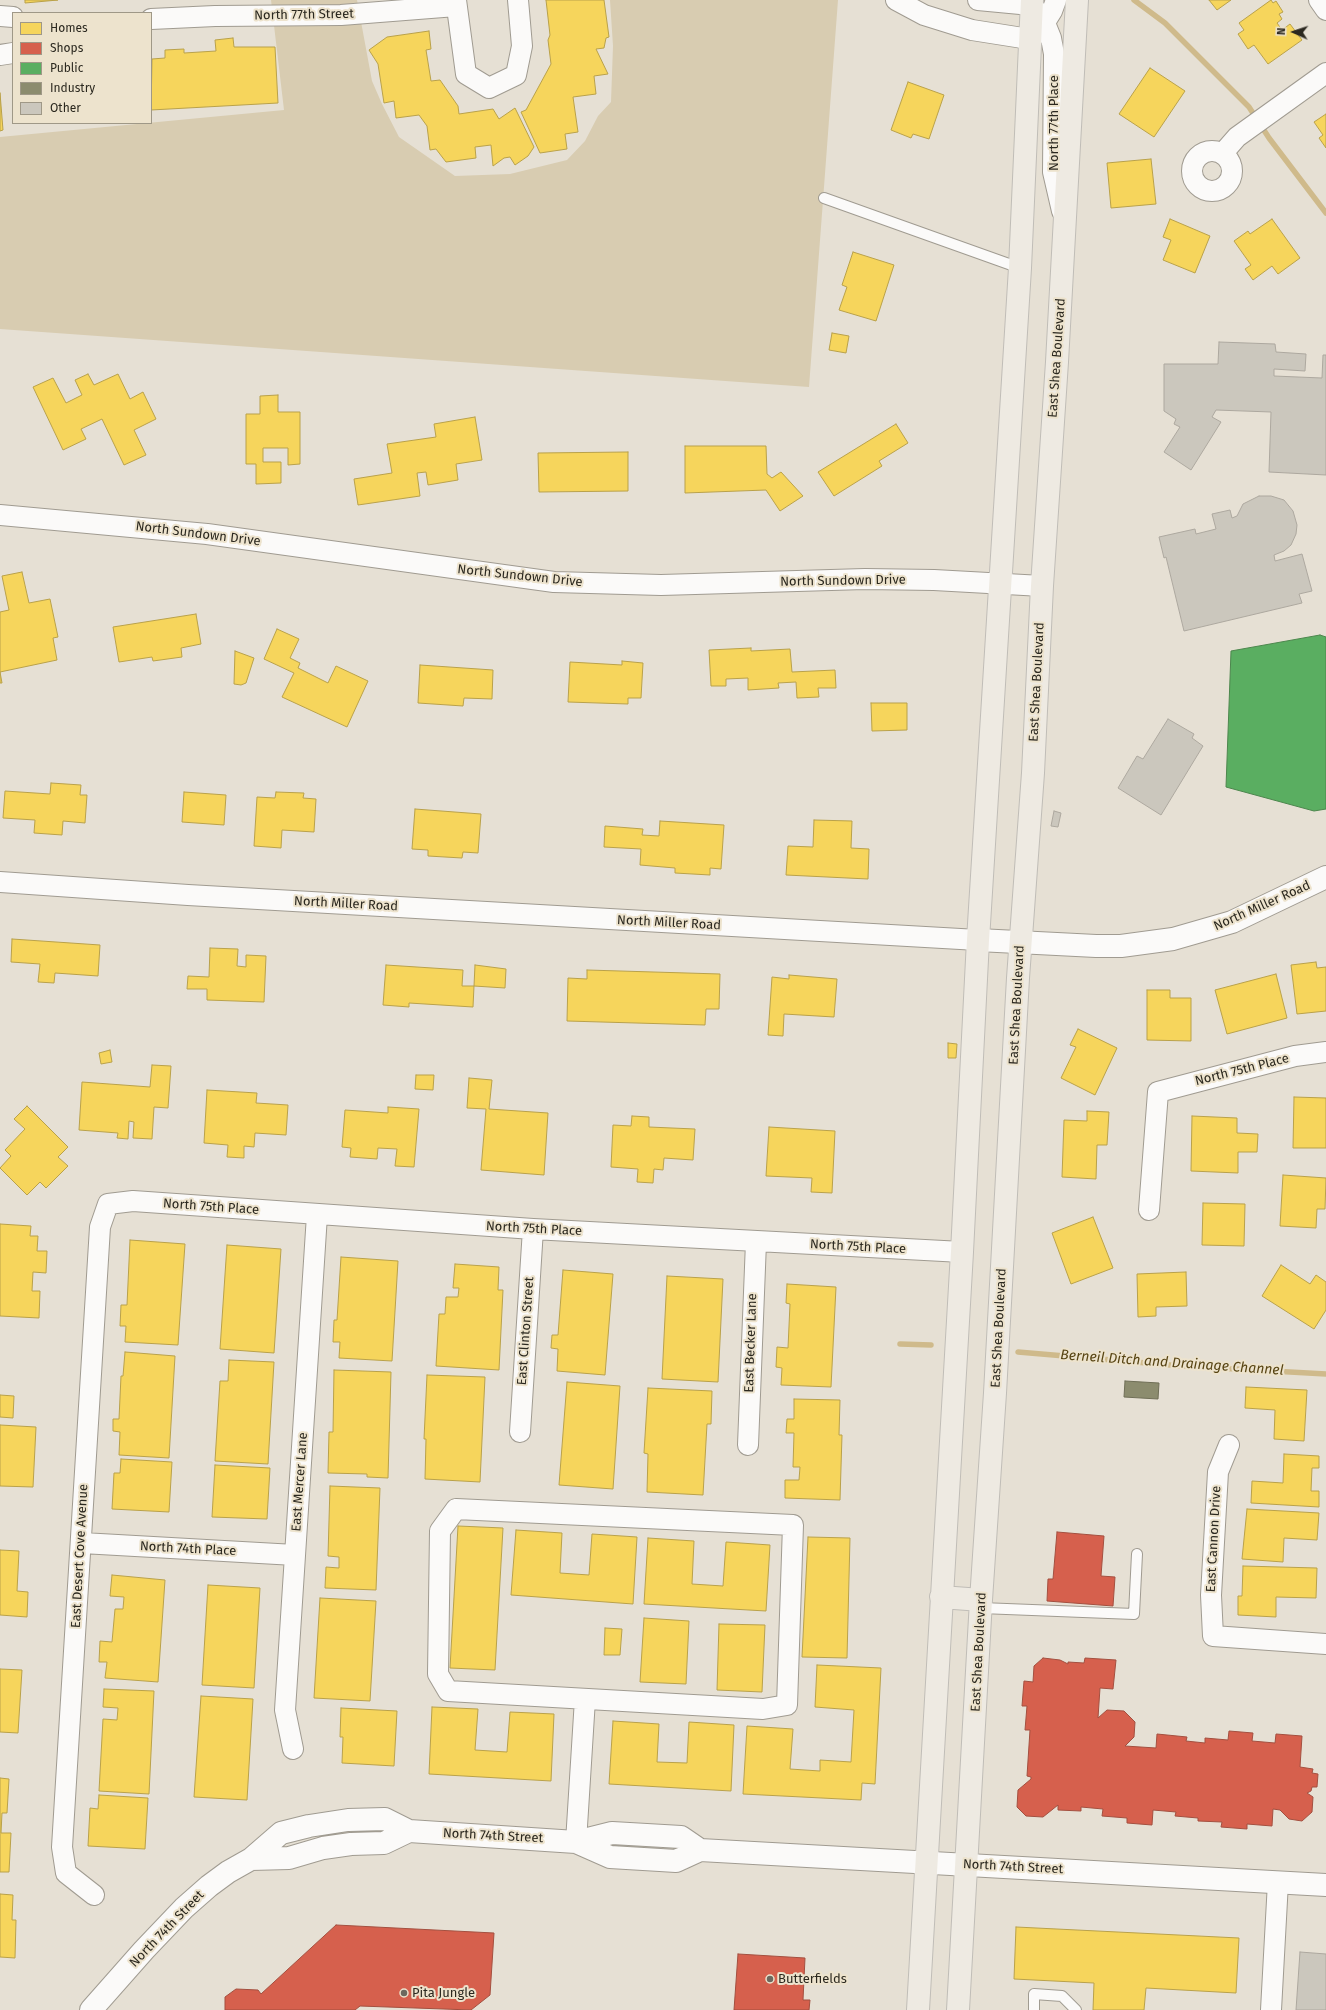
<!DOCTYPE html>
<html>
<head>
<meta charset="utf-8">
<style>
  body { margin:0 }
  #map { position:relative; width:1326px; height:2010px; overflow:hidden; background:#e6e0d4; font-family:"Fira Sans",sans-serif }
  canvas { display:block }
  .legend { position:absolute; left:12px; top:12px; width:140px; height:112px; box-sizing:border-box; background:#ede3cd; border:1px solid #9f9887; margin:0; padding:5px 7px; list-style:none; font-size:12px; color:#2b281f }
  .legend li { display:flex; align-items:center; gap:8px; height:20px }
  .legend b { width:20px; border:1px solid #9f9887 }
  .north { position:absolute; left:1274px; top:12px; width:40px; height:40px; -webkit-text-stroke:3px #ede3cd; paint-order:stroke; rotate:273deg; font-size:11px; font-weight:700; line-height:16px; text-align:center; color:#2b281f }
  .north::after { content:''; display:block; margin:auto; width:14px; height:18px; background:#2b281f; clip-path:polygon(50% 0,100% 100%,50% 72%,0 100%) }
</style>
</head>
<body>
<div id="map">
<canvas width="1326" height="2010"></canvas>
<ul class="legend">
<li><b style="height:11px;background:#f6d55c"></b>Homes</li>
<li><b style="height:11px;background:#d6604d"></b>Shops</li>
<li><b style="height:11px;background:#5aae61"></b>Public</li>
<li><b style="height:11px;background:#8c8c6e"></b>Industry</li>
<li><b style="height:11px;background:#cbc7bd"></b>Other</li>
</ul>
<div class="north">N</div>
</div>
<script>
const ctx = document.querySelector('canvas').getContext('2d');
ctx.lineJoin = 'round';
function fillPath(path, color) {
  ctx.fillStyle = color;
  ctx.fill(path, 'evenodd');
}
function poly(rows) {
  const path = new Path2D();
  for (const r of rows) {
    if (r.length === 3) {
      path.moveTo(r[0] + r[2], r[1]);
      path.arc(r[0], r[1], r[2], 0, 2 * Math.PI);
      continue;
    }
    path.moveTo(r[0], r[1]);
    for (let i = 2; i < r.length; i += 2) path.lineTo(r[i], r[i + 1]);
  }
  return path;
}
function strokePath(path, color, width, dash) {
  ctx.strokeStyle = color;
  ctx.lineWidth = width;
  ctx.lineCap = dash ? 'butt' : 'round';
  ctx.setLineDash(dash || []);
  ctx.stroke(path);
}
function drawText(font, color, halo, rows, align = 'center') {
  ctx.font = font + ' "Fira Sans",sans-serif';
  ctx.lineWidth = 4;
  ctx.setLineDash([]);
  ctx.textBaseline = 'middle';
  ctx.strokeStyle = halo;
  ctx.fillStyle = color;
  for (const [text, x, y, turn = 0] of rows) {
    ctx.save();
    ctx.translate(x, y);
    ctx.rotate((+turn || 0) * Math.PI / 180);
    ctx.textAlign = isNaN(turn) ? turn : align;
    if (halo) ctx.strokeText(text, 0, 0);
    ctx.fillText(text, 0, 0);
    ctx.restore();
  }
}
const green = poly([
  [271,0,357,0,372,81,382,104,399,137,455,176,510,174,567,160,585,141,598,116,611,102,613,46,610,0,838,0,809,387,0,329,0,137,284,110]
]);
const homes = poly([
  [25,0,58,0,25,3,25,0],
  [546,0,604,0,609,37,606,38,604,48,596,49,608,74,594,76,596,94,573,97,578,132,565,134,567,149,540,153,521,112,526,110,551,64,548,40,550,35,546,0],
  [1209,0,1231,0,1217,10,1209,0],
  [1271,0,1273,3,1276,1,1283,12,1279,14,1282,19,1277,23,1282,30,1290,24,1302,40,1268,64,1254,45,1248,49,1238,34,1244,30,1239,23,1271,0],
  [429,31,431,49,426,50,431,81,440,80,458,106,459,114,493,109,499,119,515,108,534,147,528,156,515,165,510,157,504,158,493,166,491,145,475,147,476,158,446,162,436,149,430,150,427,126,419,115,396,118,394,101,384,103,378,64,369,50,387,37,429,31],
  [233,38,234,47,275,47,278,103,151,110,152,59,165,58,165,50,184,49,184,53,216,51,215,40,233,38],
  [1150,68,1185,91,1154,137,1119,114,1150,68],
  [908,82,944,95,929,139,913,134,911,138,891,130,908,82],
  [0,93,3,130,0,131,0,93],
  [1326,114,1326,148,1319,138,1323,135,1314,122,1326,114],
  [1151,159,1156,204,1111,208,1107,163,1151,159],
  [1170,219,1210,236,1195,273,1163,260,1171,240,1163,237,1170,219],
  [1272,219,1300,258,1278,274,1272,266,1253,280,1245,269,1251,265,1234,241,1248,231,1250,234,1272,219],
  [853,252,894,265,876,321,839,310,847,287,842,285,853,252],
  [832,333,849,336,846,353,829,350,832,333],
  [88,374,94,385,118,374,130,399,143,392,156,419,134,430,146,455,124,465,102,419,81,429,86,439,63,450,33,387,53,378,66,403,82,395,75,380,88,374],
  [278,395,278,412,300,412,300,464,288,465,288,448,263,448,263,462,281,462,281,483,256,484,256,464,246,464,246,414,260,414,260,396,278,395],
  [475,417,482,460,456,464,458,480,428,485,426,472,417,473,420,496,358,505,354,479,392,473,387,444,436,437,434,424,475,417],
  [896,424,908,443,879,461,882,466,834,496,818,472,896,424],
  [685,446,766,446,767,474,772,478,781,472,803,496,780,511,766,490,685,493,685,446],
  [628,452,628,491,539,492,538,453,628,452],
  [22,572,29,603,50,599,58,637,53,638,57,660,0,672,2,683,0,683,0,612,9,610,2,576,22,572],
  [196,614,201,644,181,648,182,657,153,661,152,657,119,662,113,627,196,614],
  [277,629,299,639,290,658,300,663,298,668,328,683,336,666,368,681,347,727,282,697,294,673,264,659,277,629],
  [751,648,751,651,790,649,792,672,835,670,836,688,818,688,819,697,797,698,796,682,778,683,779,688,748,690,748,678,726,679,726,686,711,686,709,650,751,648],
  [235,651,254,658,246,683,241,685,234,684,235,651],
  [622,661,643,663,641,698,628,698,628,704,568,702,570,662,622,665,622,661],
  [420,665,493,670,492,699,464,698,463,706,418,703,420,665],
  [871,703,907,703,907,730,872,731,871,703],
  [51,783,81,785,80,795,87,795,85,823,63,821,62,835,34,833,35,820,3,818,5,791,50,794,51,783],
  [184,792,226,795,224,825,182,822,184,792],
  [276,792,304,793,303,798,316,799,314,832,282,830,281,848,254,846,257,797,275,798,276,792],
  [415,809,481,814,478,853,463,852,462,858,428,856,428,850,412,849,415,809],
  [814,820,852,821,851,848,869,849,868,879,786,875,788,846,813,847,814,820],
  [660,821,724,825,721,869,710,868,710,875,675,873,675,868,640,865,641,849,604,847,605,826,643,829,642,835,659,836,660,821],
  [12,939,100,945,98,976,55,973,54,983,38,982,40,964,11,962,12,939],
  [210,948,238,949,237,966,246,967,246,955,266,956,264,1002,207,1000,207,989,187,989,188,976,209,977,210,948],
  [1316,962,1317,968,1326,967,1326,1011,1297,1014,1291,965,1316,962],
  [386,965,463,970,462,986,474,986,473,1007,409,1003,409,1007,383,1005,386,965],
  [475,965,506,969,505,988,474,986,475,965],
  [587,970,720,974,719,1009,706,1009,705,1025,567,1021,568,978,587,979,587,970],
  [1276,974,1287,1018,1227,1034,1215,990,1276,974],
  [789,975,837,979,834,1017,784,1014,783,1036,768,1035,772,977,789,979,789,975],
  [1147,990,1170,990,1170,998,1191,998,1191,1041,1147,1040,1147,990],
  [1078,1029,1117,1048,1095,1095,1061,1078,1076,1047,1070,1045,1078,1029],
  [948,1043,957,1044,956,1058,948,1058,948,1043],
  [110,1050,112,1062,101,1064,99,1053,110,1050],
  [152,1065,171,1066,168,1108,154,1107,152,1139,133,1138,134,1122,129,1121,128,1139,117,1138,118,1133,79,1130,82,1082,150,1087,152,1065],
  [416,1075,434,1075,433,1090,415,1089,416,1075],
  [469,1078,492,1080,489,1109,548,1113,544,1175,481,1170,486,1109,467,1108,469,1078],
  [207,1090,257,1093,256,1103,288,1105,286,1135,255,1133,254,1147,244,1146,244,1158,227,1157,228,1145,204,1143,207,1090],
  [1294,1097,1326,1098,1326,1148,1293,1148,1294,1097],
  [27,1106,68,1147,58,1157,68,1166,46,1188,40,1182,27,1195,0,1168,11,1156,5,1150,25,1129,14,1119,27,1106],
  [388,1107,419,1109,414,1167,395,1166,397,1149,378,1148,377,1159,350,1157,351,1148,342,1147,345,1110,388,1113,388,1107],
  [1087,1111,1109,1112,1107,1145,1097,1145,1096,1179,1062,1177,1064,1120,1087,1121,1087,1111],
  [632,1116,649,1117,649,1127,695,1129,693,1160,664,1158,663,1170,654,1169,653,1183,637,1182,638,1169,611,1167,613,1125,631,1126,632,1116],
  [1192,1116,1237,1118,1237,1133,1258,1134,1257,1152,1238,1152,1238,1173,1191,1171,1192,1116],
  [769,1127,835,1131,832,1193,811,1192,812,1178,766,1176,769,1127],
  [1283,1175,1326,1178,1325,1209,1317,1209,1316,1228,1280,1226,1283,1175],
  [1203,1203,1245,1204,1244,1246,1202,1245,1203,1203],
  [1093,1217,1113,1268,1071,1284,1052,1233,1093,1217],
  [0,1224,31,1226,30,1236,38,1236,37,1251,47,1251,46,1273,33,1272,32,1291,40,1291,39,1318,0,1316,0,1224],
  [130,1240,185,1244,178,1345,125,1342,126,1326,120,1326,121,1305,127,1305,130,1240],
  [227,1245,281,1249,274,1353,220,1349,227,1245],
  [341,1257,398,1261,392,1361,339,1358,340,1342,333,1342,334,1320,337,1320,341,1257],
  [455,1264,499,1267,498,1290,503,1290,499,1370,436,1366,439,1314,445,1314,446,1297,458,1297,459,1288,453,1288,455,1264],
  [1281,1265,1310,1284,1316,1275,1326,1282,1326,1310,1314,1329,1262,1296,1281,1265],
  [563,1270,613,1274,605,1375,557,1371,558,1349,551,1348,552,1335,558,1335,563,1270],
  [1186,1272,1187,1306,1156,1307,1156,1316,1138,1317,1137,1274,1186,1272],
  [667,1276,723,1279,718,1382,662,1379,667,1276],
  [787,1284,836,1287,831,1387,781,1385,782,1368,776,1367,777,1347,788,1348,790,1304,786,1303,787,1284],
  [125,1352,175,1356,169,1458,119,1455,120,1432,113,1431,113,1419,119,1419,121,1376,123,1376,125,1352],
  [229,1360,274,1362,268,1464,215,1461,220,1381,228,1381,229,1360],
  [334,1370,391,1372,388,1478,367,1477,367,1474,328,1473,329,1432,333,1432,334,1370],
  [427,1375,485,1377,480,1482,425,1479,426,1439,424,1439,427,1375],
  [567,1382,620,1386,613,1489,559,1485,567,1382],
  [1246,1387,1307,1390,1304,1441,1274,1439,1275,1410,1245,1408,1246,1387],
  [648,1388,712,1391,711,1424,707,1424,703,1495,647,1492,648,1454,644,1453,648,1388],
  [0,1395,14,1396,13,1418,0,1417,0,1395],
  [794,1399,840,1400,839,1435,842,1435,840,1500,785,1498,785,1480,799,1480,800,1467,793,1467,794,1433,786,1433,787,1419,794,1419,794,1399],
  [0,1425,36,1427,33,1487,0,1486,0,1425],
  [1284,1454,1319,1456,1319,1468,1312,1468,1311,1491,1319,1491,1319,1507,1251,1503,1252,1481,1283,1483,1284,1454],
  [121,1459,172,1462,169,1512,112,1509,114,1473,120,1473,121,1459],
  [215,1465,270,1468,267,1519,212,1517,215,1465],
  [330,1486,380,1488,376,1590,325,1588,326,1567,339,1568,339,1557,328,1556,330,1486],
  [1247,1509,1319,1513,1317,1540,1284,1538,1283,1562,1242,1559,1247,1509],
  [458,1526,503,1528,495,1670,450,1668,458,1526],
  [516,1530,562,1533,560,1573,589,1575,592,1534,637,1537,633,1604,511,1595,516,1530],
  [808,1537,850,1538,847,1658,802,1657,808,1537],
  [648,1538,694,1541,692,1584,723,1586,726,1542,770,1545,766,1611,644,1604,648,1538],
  [0,1550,19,1551,17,1591,28,1592,27,1617,0,1615,0,1550],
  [1243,1566,1317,1568,1316,1598,1276,1597,1276,1617,1238,1615,1238,1596,1242,1596,1243,1566],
  [112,1575,165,1580,158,1682,105,1678,107,1662,99,1662,100,1641,112,1642,115,1609,123,1609,124,1597,110,1596,112,1575],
  [208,1585,260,1588,254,1688,202,1685,208,1585],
  [320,1598,376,1601,370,1701,314,1698,320,1598],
  [644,1618,689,1621,686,1684,640,1682,644,1618],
  [719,1624,765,1625,762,1692,717,1690,719,1624],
  [605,1628,622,1629,620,1655,604,1655,605,1628],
  [817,1665,881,1668,875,1784,862,1783,861,1800,743,1794,747,1726,793,1729,790,1769,820,1771,820,1760,851,1762,854,1710,815,1707,817,1665],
  [0,1669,22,1670,18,1733,0,1732,0,1669],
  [104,1689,154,1691,149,1794,99,1791,103,1719,117,1720,118,1708,103,1707,104,1689],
  [201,1696,253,1699,247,1800,194,1797,201,1696],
  [432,1707,478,1709,475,1750,507,1752,510,1712,554,1714,551,1781,429,1774,432,1707],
  [341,1708,397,1711,394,1766,342,1763,343,1737,340,1737,341,1708],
  [613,1721,659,1724,657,1762,687,1763,689,1722,734,1725,731,1791,609,1784,613,1721],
  [0,1778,9,1779,7,1813,2,1813,1,1833,11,1833,9,1872,0,1872,0,1778],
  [99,1795,148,1798,145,1849,88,1846,90,1808,98,1809,99,1795],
  [0,1894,13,1895,12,1920,16,1920,15,1958,0,1957,0,1894],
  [1016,1927,1239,1938,1236,1993,1146,1988,1144,2010,1093,2010,1094,1983,1014,1979,1016,1927]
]);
const shops = poly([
  [1057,1532,1104,1536,1101,1576,1115,1577,1113,1606,1047,1601,1048,1579,1053,1579,1057,1532],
  [1043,1658,1060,1660,1068,1664,1068,1662,1084,1663,1085,1658,1116,1660,1113,1689,1100,1688,1098,1718,1107,1710,1124,1711,1135,1722,1134,1737,1125,1746,1156,1748,1157,1734,1187,1737,1186,1741,1205,1743,1205,1738,1228,1740,1229,1731,1253,1733,1252,1741,1275,1743,1276,1734,1302,1736,1300,1767,1313,1769,1312,1773,1318,1774,1317,1787,1312,1787,1311,1791,1307,1793,1313,1797,1312,1812,1302,1821,1289,1819,1280,1810,1273,1809,1272,1826,1247,1824,1247,1829,1221,1827,1222,1822,1198,1821,1198,1818,1175,1816,1176,1812,1153,1810,1152,1825,1127,1823,1127,1818,1102,1816,1103,1809,1081,1807,1081,1811,1058,1810,1058,1805,1043,1817,1026,1816,1017,1807,1018,1790,1031,1779,1031,1777,1027,1776,1030,1730,1025,1730,1027,1706,1022,1706,1024,1681,1033,1682,1034,1666,1043,1658],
  [336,1925,494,1933,490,1995,471,2010,360,2006,355,2010,225,2010,225,1997,236,1989,258,1990,261,1994,336,1925],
  [738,1954,805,1958,803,2000,810,2000,809,2010,734,2010,738,1954]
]);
const public = poly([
  [1320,635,1326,637,1326,809,1314,811,1226,787,1231,651,1320,635]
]);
const industry = poly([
  [1125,1381,1159,1383,1158,1399,1124,1397,1125,1381]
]);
const stream = poly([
  [1134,0,1165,23,1249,107,1269,138,1326,213],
  [900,1344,931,1345],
  [1018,1352,1182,1366,1326,1374]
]);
const building = poly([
  [1219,342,1275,344,1276,352,1306,354,1305,371,1274,369,1274,376,1322,378,1323,355,1326,355,1326,475,1269,472,1271,412,1216,410,1212,417,1221,422,1191,470,1164,452,1180,427,1174,424,1176,419,1164,411,1164,364,1218,364,1219,342],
  [1259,496,1271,496,1284,500,1293,511,1297,525,1296,534,1291,545,1284,551,1274,555,1275,561,1302,554,1312,591,1299,594,1302,603,1184,631,1166,557,1164,558,1159,537,1195,529,1196,534,1216,529,1212,514,1230,510,1232,518,1237,516,1243,504,1259,496],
  [1168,719,1194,734,1192,738,1203,746,1161,815,1118,788,1137,756,1143,759,1168,719],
  [1054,811,1061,813,1058,827,1051,826,1054,811],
  [1300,1952,1326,1954,1326,2010,1296,2010,1300,1952]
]);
const lane = poly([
  [824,198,1020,268],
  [981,1608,1134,1614,1137,1554],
  [1034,2010,1034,1994,1062,1996,1076,2010]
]);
const street = poly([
  [456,0,466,74,489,88,516,75,522,46,518,0],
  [896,0,924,15,972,30,1029,39,1039,32,1052,11,1056,0],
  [978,0,1031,5,1040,14,1045,23,1051,38,1054,54,1053,172,1062,211],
  [1319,0,1326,10],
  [0,16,13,17],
  [151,19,215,16,341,15,456,6],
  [0,55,13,53],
  [1212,171,20],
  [1223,153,1237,137,1326,73],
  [0,515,207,534,554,582,661,585,865,579,934,580,1042,586],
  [0,882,188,895,978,940],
  [1149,1210,1158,1092,1295,1056,1326,1052],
  [520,1432,533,1229],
  [748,1445,756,1242],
  [1229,1445,1218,1472,1211,1595,1213,1636,1326,1644],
  [456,1509,793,1525,787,1705,763,1709,448,1691,438,1674,440,1531,456,1509],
  [82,1543,295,1555],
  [293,1749,285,1710,317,1215],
  [576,1842,585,1699],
  [94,1895,66,1873,62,1847,100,1227,108,1204,133,1201,533,1229,962,1252],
  [1271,2010,1278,1882]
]);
const secondary = poly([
  [978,940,1096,946,1121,946,1173,939,1232,922,1326,877],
  [576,1842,610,1857,660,1860,676,1861,700,1850,1326,1885],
  [251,1859,289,1858,323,1848,351,1844,384,1843,409,1831],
  [91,2010,144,1950,184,1908,209,1886,228,1872,251,1859,281,1833,309,1826,348,1820,385,1819,409,1831,576,1842,612,1833,681,1837,700,1850]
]);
const primary = poly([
  [941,1597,981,1600],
  [918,2010,962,1252,978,940,1020,268,1032,0],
  [958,2010,981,1600,995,1393,1018,978,1033,773,1042,586,1057,362,1077,0]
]);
const markers = [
  [770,1979,4,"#6c685e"],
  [404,1993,4,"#6c685e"]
];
const streetNames = [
  ["North 77th Street",304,15,-1],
  ["North 77th Place",1054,123,-90],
  ["East Shea Boulevard",1057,358,-86],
  ["North Sundown Drive",198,534,7],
  ["North Sundown Drive",520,576,6],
  ["North Sundown Drive",843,581,-1],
  ["East Shea Boulevard",1037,682,-87],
  ["North Miller Road",346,904,3],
  ["North Miller Road",1262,906,-24],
  ["North Miller Road",669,923,3],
  ["East Shea Boulevard",1017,1005,-87],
  ["North 75th Place",1242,1070,-14],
  ["North 75th Place",211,1207,4],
  ["North 75th Place",534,1229,3],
  ["North 75th Place",858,1247,3],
  ["East Shea Boulevard",999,1328,-87],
  ["East Clinton Street",526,1331,-86],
  ["East Becker Lane",751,1343,-88],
  ["East Mercer Lane",300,1482,-86],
  ["East Cannon Drive",1214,1539,-87],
  ["North 74th Place",188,1549,3],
  ["East Desert Cove Avenue",80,1556,-87],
  ["East Shea Boulevard",979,1652,-87],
  ["North 74th Street",493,1836,3],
  ["North 74th Street",1013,1867,3],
  ["North 74th Street",167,1929,-46]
];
const poiNames = [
  ["Butterfields",778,1979],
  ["Pita Jungle",412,1993]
];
const waterNames = [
  ["Berneil Ditch and Drainage Channel",1172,1363,4]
];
fillPath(green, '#d8ccb1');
fillPath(homes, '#f6d55c');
strokePath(homes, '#b9a14a', 1);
fillPath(shops, '#d6604d');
strokePath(shops, '#a34f3f', 1);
fillPath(public, '#5aae61');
strokePath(public, '#4c864d', 1);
fillPath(industry, '#8c8c6e');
strokePath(industry, '#6f6e56', 1);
strokePath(stream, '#cfba8b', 5.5);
fillPath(building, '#cbc7bd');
strokePath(building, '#ada89f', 1);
strokePath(lane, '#a09b91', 12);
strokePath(street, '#a09b91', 22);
strokePath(secondary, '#a09b91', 24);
strokePath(primary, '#c0bdb7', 24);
strokePath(lane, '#fbfaf9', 10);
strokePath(street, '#fbfaf9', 20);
strokePath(secondary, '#fbfaf9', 22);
strokePath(primary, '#eeeae2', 22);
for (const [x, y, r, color] of markers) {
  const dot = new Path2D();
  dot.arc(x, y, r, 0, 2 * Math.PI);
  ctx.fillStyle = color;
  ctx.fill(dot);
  strokePath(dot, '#ede3cd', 1.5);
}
drawText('13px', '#2b281f', '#ede3cd', streetNames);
drawText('13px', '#2b281f', '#ede3cd', poiNames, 'left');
drawText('italic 14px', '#574413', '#ede3cd', waterNames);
</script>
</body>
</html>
